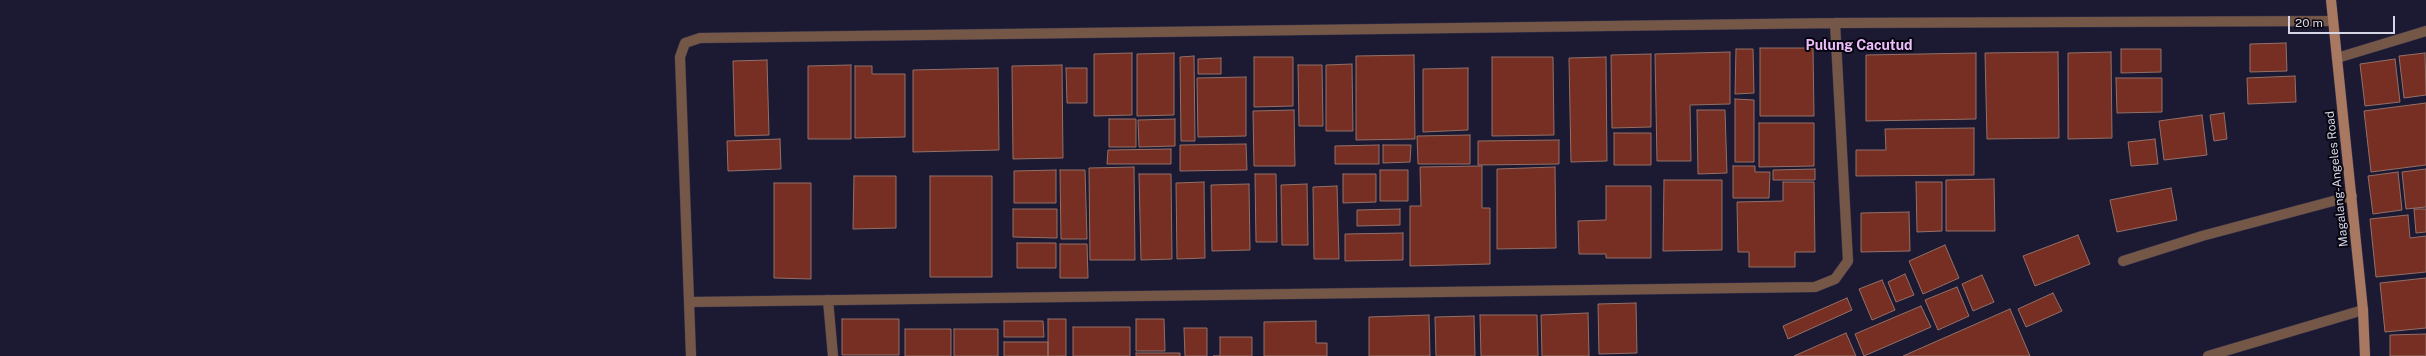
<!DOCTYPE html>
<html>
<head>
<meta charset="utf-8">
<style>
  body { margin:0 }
  #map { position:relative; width:2426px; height:356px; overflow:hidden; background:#1c1932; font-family:"Public Sans",sans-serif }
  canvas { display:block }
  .scale { position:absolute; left:2288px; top:16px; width:107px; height:18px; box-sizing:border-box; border:2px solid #d6d5e6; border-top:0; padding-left:5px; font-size:12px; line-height:14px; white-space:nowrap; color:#d6d5e6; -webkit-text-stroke:3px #070610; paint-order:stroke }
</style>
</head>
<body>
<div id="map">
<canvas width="2426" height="356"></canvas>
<div class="scale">20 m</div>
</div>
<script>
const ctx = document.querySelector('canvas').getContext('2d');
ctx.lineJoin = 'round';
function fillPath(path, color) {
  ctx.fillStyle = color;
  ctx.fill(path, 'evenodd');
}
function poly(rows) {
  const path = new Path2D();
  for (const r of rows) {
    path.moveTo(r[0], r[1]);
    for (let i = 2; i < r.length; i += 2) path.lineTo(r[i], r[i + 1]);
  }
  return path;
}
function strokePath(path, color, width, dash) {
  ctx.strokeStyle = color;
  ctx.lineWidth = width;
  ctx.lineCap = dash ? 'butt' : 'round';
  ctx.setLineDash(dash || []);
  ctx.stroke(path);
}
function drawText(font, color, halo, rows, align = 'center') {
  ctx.font = font + ' "Public Sans",sans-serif';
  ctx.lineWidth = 4;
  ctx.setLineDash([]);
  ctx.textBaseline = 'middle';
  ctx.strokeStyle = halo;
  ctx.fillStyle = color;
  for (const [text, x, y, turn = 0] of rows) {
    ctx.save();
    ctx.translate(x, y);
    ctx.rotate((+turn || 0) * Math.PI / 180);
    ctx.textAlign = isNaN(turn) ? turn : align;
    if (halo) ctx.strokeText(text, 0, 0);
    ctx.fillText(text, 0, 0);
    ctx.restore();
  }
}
const building = poly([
  [2286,43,2287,71,2250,72,2250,44,2286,43],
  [1760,48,1813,48,1814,116,1760,116,1760,48],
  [1736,49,1753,49,1754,93,1735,94,1736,49],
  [2121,49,2161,49,2161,72,2121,73,2121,49],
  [1730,52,1730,104,1690,105,1691,161,1657,161,1655,54,1730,52],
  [2058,52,2059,138,1987,139,1985,53,2058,52],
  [2111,52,2112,138,2068,139,2068,53,2111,52],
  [1132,53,1132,115,1094,116,1094,54,1132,53],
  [1174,53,1174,115,1137,116,1137,54,1174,53],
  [1976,53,1976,119,1866,121,1866,55,1976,53],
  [2425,53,2426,95,2404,98,2399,56,2425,53],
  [1651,54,1651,127,1612,128,1611,55,1651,54],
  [1414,55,1415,139,1356,140,1356,56,1414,55],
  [1194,56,1195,141,1181,141,1180,57,1194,56],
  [1254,57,1293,57,1293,106,1254,107,1254,57],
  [1492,57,1553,57,1554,135,1492,136,1492,57],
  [1606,57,1607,161,1571,162,1569,58,1606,57],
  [1221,58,1221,74,1198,74,1198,59,1221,58],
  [2395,59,2400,102,2365,106,2360,64,2395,59],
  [767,60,769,135,735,136,733,61,767,60],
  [1352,64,1353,131,1326,131,1326,65,1352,64],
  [851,65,851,139,808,139,808,66,851,65],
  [1062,65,1063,158,1013,159,1012,66,1062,65],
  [1298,65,1322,65,1323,126,1299,126,1298,65],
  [855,66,872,66,872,74,905,74,905,137,855,138,855,66],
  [998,68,999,150,913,152,913,70,998,68],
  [1066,68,1087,68,1087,103,1067,103,1066,68],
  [1468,68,1468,130,1423,132,1423,69,1468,68],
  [2295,76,2296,102,2248,104,2247,78,2295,76],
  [1246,77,1246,136,1198,137,1197,78,1246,77],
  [2116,78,2162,78,2162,112,2117,113,2116,78],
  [1735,99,1754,100,1754,162,1735,162,1735,99],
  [2426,103,2426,165,2371,172,2364,111,2426,103],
  [1294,110,1295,166,1254,166,1253,111,1294,110],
  [1697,110,1725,110,1727,173,1698,174,1697,110],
  [2224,113,2227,139,2214,141,2210,115,2224,113],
  [2202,115,2207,155,2164,160,2159,121,2202,115],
  [1109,119,1136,119,1136,147,1109,147,1109,119],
  [1175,119,1175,146,1139,147,1138,120,1175,119],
  [1759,123,1814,123,1814,166,1759,167,1759,123],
  [1974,128,1974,175,1856,176,1856,150,1886,150,1885,129,1974,128],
  [1614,133,1651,133,1651,165,1614,165,1614,133],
  [1470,135,1470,164,1418,164,1417,136,1470,135],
  [780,139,781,169,728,171,727,141,780,139],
  [2155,139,2158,164,2131,166,2128,142,2155,139],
  [1559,140,1559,164,1478,165,1478,141,1559,140],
  [1246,144,1247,170,1180,171,1180,145,1246,144],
  [1379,145,1379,164,1335,164,1335,146,1379,145],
  [1383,145,1411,145,1410,162,1383,163,1383,145],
  [1171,149,1171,164,1107,164,1108,150,1171,149],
  [1482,166,1482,208,1490,208,1490,264,1410,266,1410,206,1421,206,1420,167,1482,166],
  [1733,166,1755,166,1755,172,1770,172,1769,198,1733,198,1733,166],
  [1134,167,1135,260,1090,260,1089,168,1134,167],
  [1555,167,1556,248,1497,249,1497,169,1555,167],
  [1815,169,1815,180,1773,180,1773,170,1815,169],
  [2426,169,2426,207,2406,209,2402,172,2426,169],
  [1056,170,1056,203,1014,203,1014,171,1056,170],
  [1060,170,1085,170,1087,239,1061,239,1060,170],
  [1380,170,1408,170,1408,201,1380,201,1380,170],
  [2398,172,2402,210,2373,214,2368,176,2398,172],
  [1139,174,1171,174,1172,259,1141,260,1139,174],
  [1255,174,1276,174,1277,242,1256,242,1255,174],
  [1343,174,1376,174,1376,202,1343,203,1343,174],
  [854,176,896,176,896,228,853,229,854,176],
  [930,176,992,176,992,277,930,277,930,176],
  [1994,179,1995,231,1946,231,1946,180,1994,179],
  [1664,180,1722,180,1722,250,1663,251,1664,180],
  [1204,182,1205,258,1177,259,1176,183,1204,182],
  [1783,182,1814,182,1815,252,1795,252,1795,267,1749,267,1749,252,1738,252,1737,202,1783,201,1783,182],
  [1916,182,1942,182,1942,231,1917,232,1916,182],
  [774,183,811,183,811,279,774,278,774,183],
  [1249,184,1250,250,1212,251,1211,185,1249,184],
  [1307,184,1308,245,1282,245,1281,185,1307,184],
  [1337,186,1339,259,1314,259,1313,187,1337,186],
  [1606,186,1651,186,1651,258,1606,258,1606,254,1579,254,1578,221,1606,220,1606,186],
  [2171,188,2177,220,2117,232,2110,200,2171,188],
  [1013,209,1057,209,1057,238,1013,237,1013,209],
  [1400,209,1400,225,1357,226,1357,210,1400,209],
  [2414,209,2426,209,2426,232,2416,233,2414,209],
  [1909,212,1910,251,1861,252,1861,213,1909,212],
  [2408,215,2410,238,2426,236,2426,272,2376,277,2370,219,2408,215],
  [1403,233,1403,260,1345,261,1345,234,1403,233],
  [2078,235,2090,264,2035,286,2023,256,2078,235],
  [1017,243,1056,243,1056,268,1017,268,1017,243],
  [1060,244,1087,244,1088,278,1060,278,1060,244],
  [1945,245,1959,278,1923,294,1909,261,1945,245],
  [1905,274,1914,295,1896,302,1888,282,1905,274],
  [1982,275,1994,302,1973,311,1962,284,1982,275],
  [2426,278,2426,328,2385,332,2380,283,2426,278],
  [1882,280,1895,310,1872,320,1859,289,1882,280],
  [1957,287,1969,316,1938,330,1925,300,1957,287],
  [2053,293,2062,311,2026,327,2018,309,2053,293],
  [1847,298,1852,310,1788,339,1783,326,1847,298],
  [1636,303,1637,353,1599,354,1598,304,1636,303],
  [1921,306,1931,327,1864,356,1855,334,1921,306],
  [2010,309,2030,356,1903,356,2010,309],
  [1588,313,1589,356,1542,356,1541,315,1588,313],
  [1429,315,1430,356,1369,356,1369,317,1429,315],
  [1480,315,1537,315,1538,356,1481,356,1480,315],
  [1474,316,1475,356,1436,356,1435,317,1474,316],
  [842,319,899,319,899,355,842,355,842,319],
  [1048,319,1066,319,1066,356,1048,356,1048,319],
  [1136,319,1164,319,1165,351,1136,351,1136,319],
  [1004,321,1043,321,1044,337,1004,337,1004,321],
  [1316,321,1316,343,1327,343,1327,356,1264,356,1264,322,1316,321],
  [1073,327,1130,327,1130,356,1073,356,1073,327],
  [1184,328,1207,328,1207,356,1185,356,1184,328],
  [905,329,951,329,951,356,905,356,905,329],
  [954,329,998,329,998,356,954,356,954,329],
  [1846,333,1856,356,1794,356,1846,333],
  [2426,334,2426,356,2390,356,2390,335,2426,334],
  [1220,337,1252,337,1252,356,1213,356,1220,356,1220,337],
  [1004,342,1048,342,1048,356,1004,356,1004,342],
  [1136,353,1180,353,1180,356,1136,356,1136,353]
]);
const service = poly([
  [2123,261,2202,236,2352,196]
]);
const minor = poly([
  [2337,58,2426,31],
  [828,300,833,356],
  [691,302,1815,287,1835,279,1848,261,1835,23],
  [691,356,680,57,685,43,700,38,1835,23,2333,21],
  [2208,356,2363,310]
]);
const secondary = poly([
  [2331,0,2363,310,2365,356]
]);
const streetNames = [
  ["Magalang-Angeles Road",2337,179,-96]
];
const quarterNames = [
  ["Pulung Cacutud",1859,46]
];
fillPath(building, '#762f22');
strokePath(building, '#937068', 1);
strokePath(service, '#36334b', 11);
strokePath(minor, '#36334b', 11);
strokePath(secondary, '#36334b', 11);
strokePath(service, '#755748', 10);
strokePath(minor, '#755748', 10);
strokePath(secondary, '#a87860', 10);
drawText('12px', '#d6d5e6', '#070610', streetNames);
drawText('bold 14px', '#eebefd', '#070610', quarterNames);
</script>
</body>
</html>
